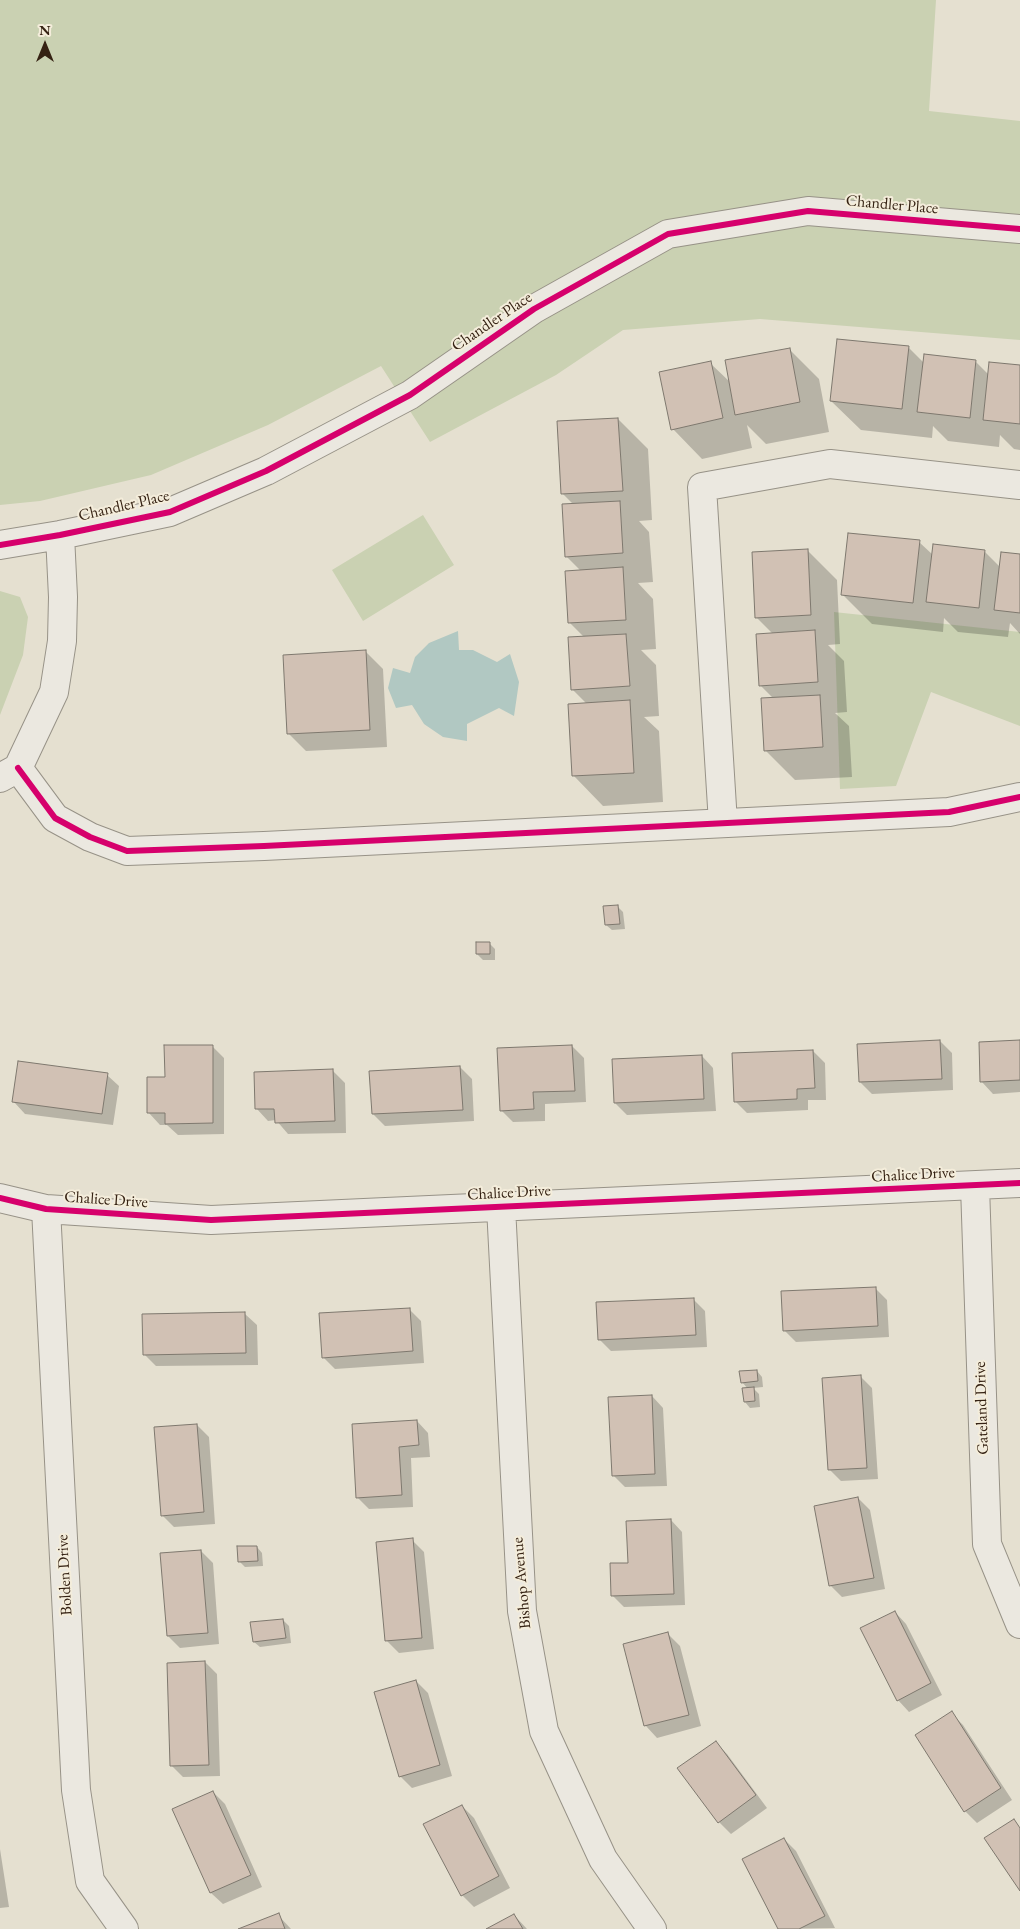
<!DOCTYPE html>
<html>
<head>
<meta charset="utf-8">
<style>
  body { margin:0 }
  #map { position:relative; width:1020px; height:1929px; overflow:hidden; background:#e5e0d0; font-family:"EB Garamond",serif }
  canvas { display:block }
  .north { position:absolute; left:20px; top:20px; width:50px; height:50px; -webkit-text-stroke:4px #f4eddb; paint-order:stroke; rotate:0deg; font-size:14px; font-weight:700; line-height:20px; text-align:center; color:#352213 }
  .north::after { content:''; display:block; margin:auto; width:18px; height:22px; background:#352213; clip-path:polygon(50% 0,100% 100%,50% 72%,0 100%) }
</style>
</head>
<body>
<div id="map">
<canvas width="1020" height="1929"></canvas>
<div class="north">N</div>
</div>
<script>
const ctx = document.querySelector('canvas').getContext('2d');
ctx.lineJoin = 'round';
function fillPath(path, color) {
  ctx.fillStyle = color;
  ctx.fill(path, 'evenodd');
}
function poly(rows) {
  const path = new Path2D();
  for (const r of rows) {
    path.moveTo(r[0], r[1]);
    for (let i = 2; i < r.length; i += 2) path.lineTo(r[i], r[i + 1]);
  }
  return path;
}
function strokePath(path, color, width, dash) {
  ctx.strokeStyle = color;
  ctx.lineWidth = width;
  ctx.lineCap = dash ? 'butt' : 'round';
  ctx.setLineDash(dash || []);
  ctx.stroke(path);
}
function drawText(font, color, halo, rows, align = 'center') {
  ctx.font = font + ' "EB Garamond",serif';
  ctx.lineWidth = 4;
  ctx.setLineDash([]);
  ctx.textBaseline = 'middle';
  ctx.strokeStyle = halo;
  ctx.fillStyle = color;
  for (const [text, x, y, turn = 0] of rows) {
    ctx.save();
    ctx.translate(x, y);
    ctx.rotate((+turn || 0) * Math.PI / 180);
    ctx.textAlign = isNaN(turn) ? turn : align;
    if (halo) ctx.strokeText(text, 0, 0);
    ctx.fillText(text, 0, 0);
    ctx.restore();
  }
}
const green = poly([
  [0,0,936,0,929,111,1020,121,1020,340,760,319,623,330,556,375,430,442,381,366,268,425,151,475,40,501,0,505],
  [423,515,454,565,363,621,332,570],
  [0,591,20,597,28,617,23,655,0,715],
  [834,612,1020,632,1020,726,931,692,896,786,840,789]
]);
const water = poly([
  [458,631,459,650,473,650,497,662,510,654,519,682,514,716,499,708,467,724,467,741,443,737,424,724,412,705,396,708,388,688,393,668,410,673,415,657,429,643]
]);
const shadow = poly([
  [908,347,924,363,975,361,989,375,1020,366,1020,450,1014,449,1000,435,999,447,948,441,933,426,932,438,861,430,831,401],
  [789,349,819,379,829,432,766,444,747,425,752,448,702,459,673,429,710,363,731,383],
  [618,419,648,449,652,520,639,521,649,532,653,582,638,583,653,599,656,649,641,650,656,665,659,716,644,717,659,731,663,802,603,806,574,776,587,704,572,689,584,637,570,623,581,571,566,556,574,505,562,493],
  [919,542,933,555,984,551,1000,567,1020,555,1020,634,1010,623,1008,637,958,632,944,618,943,632,872,624,843,595],
  [807,550,837,580,840,644,828,645,844,661,847,712,835,713,849,726,852,777,795,780,765,750,774,699,760,685,773,634,756,617],
  [366,652,383,669,387,747,306,751,289,734],
  [617,906,623,912,625,929,612,930,606,925],
  [489,943,495,949,495,960,483,960,477,954],
  [940,1041,952,1053,953,1090,872,1094,860,1082],
  [1020,1042,1020,1092,993,1094,982,1082],
  [212,1046,224,1058,224,1134,178,1135,167,1125,160,1125,149,1113,166,1078],
  [572,1046,584,1058,586,1102,545,1104,545,1121,513,1122,501,1110],
  [813,1051,825,1063,826,1100,808,1100,808,1110,747,1113,735,1101],
  [702,1056,713,1068,716,1111,627,1115,615,1103],
  [460,1067,472,1079,474,1121,385,1126,373,1114],
  [333,1071,345,1083,346,1133,288,1134,276,1120,268,1121,257,1109],
  [107,1075,119,1086,113,1125,25,1114,14,1102],
  [875,1288,887,1300,889,1337,796,1342,784,1330],
  [693,1299,705,1311,707,1347,611,1351,599,1339],
  [409,1309,421,1321,424,1363,335,1369,323,1357],
  [245,1314,257,1325,258,1365,156,1366,144,1354],
  [757,1371,762,1377,763,1387,753,1388,759,1394,760,1407,750,1408,745,1402,748,1389,742,1382],
  [861,1377,872,1388,878,1479,841,1481,829,1469],
  [652,1396,663,1408,667,1486,625,1487,613,1475],
  [417,1421,428,1433,430,1457,411,1458,413,1507,369,1509,357,1497],
  [197,1425,209,1437,215,1524,174,1527,162,1515],
  [858,1498,870,1510,885,1589,842,1597,830,1585],
  [671,1520,682,1532,685,1605,624,1607,612,1595,629,1564],
  [412,1540,424,1552,434,1649,399,1653,387,1641],
  [257,1547,262,1553,263,1566,245,1567,239,1561],
  [201,1551,213,1563,219,1644,180,1648,168,1636],
  [895,1612,906,1624,942,1695,909,1712,898,1700],
  [283,1620,289,1626,291,1643,260,1647,254,1642],
  [668,1634,680,1646,701,1726,657,1738,646,1726,625,1645],
  [205,1662,217,1674,220,1776,183,1777,171,1765],
  [416,1681,428,1693,452,1776,412,1788,400,1776],
  [951,1713,963,1725,1012,1800,977,1823,965,1811],
  [715,1742,727,1754,767,1808,731,1834,719,1822],
  [213,1792,225,1804,262,1887,223,1904,211,1893,173,1810],
  [462,1806,474,1818,510,1888,474,1907,462,1895],
  [784,1839,796,1851,835,1928,780,1929],
  [0,1849,9,1907,0,1908],
  [278,1915,291,1929,241,1929],
  [514,1915,527,1929,489,1929]
]);
const building = poly([
  [837,339,909,346,902,409,830,401,837,339],
  [790,348,800,402,735,415,725,360,790,348],
  [924,354,976,360,970,418,917,412,924,354],
  [711,361,723,418,671,430,659,372,711,361],
  [989,362,1020,365,1020,424,983,420,989,362],
  [618,418,623,491,561,494,557,421,618,418],
  [620,501,623,553,565,557,562,504,620,501],
  [848,533,920,540,913,603,841,595,848,533],
  [933,544,985,550,979,608,926,602,933,544],
  [808,549,811,615,755,618,752,552,808,549],
  [1001,552,1020,554,1020,613,994,610,1001,552],
  [623,567,626,620,568,623,565,571,623,567],
  [815,630,818,682,759,686,756,634,815,630],
  [626,634,630,686,571,690,568,637,626,634],
  [366,650,370,730,287,734,283,655,366,650],
  [820,695,823,747,764,751,761,698,820,695],
  [630,700,634,773,572,776,568,704,630,700],
  [618,905,620,924,605,925,603,906,618,905],
  [476,942,490,942,490,954,476,954,476,942],
  [940,1040,942,1079,859,1082,857,1044,940,1040],
  [1020,1040,1020,1080,980,1082,979,1042,1020,1040],
  [164,1045,213,1045,213,1123,165,1124,165,1113,147,1113,147,1077,165,1077,164,1045],
  [572,1045,575,1091,533,1092,534,1109,500,1111,497,1048,572,1045],
  [813,1050,815,1088,797,1089,797,1099,734,1102,732,1053,813,1050],
  [702,1055,704,1099,614,1103,612,1059,702,1055],
  [18,1061,108,1073,102,1114,12,1102,18,1061],
  [460,1066,463,1110,372,1114,369,1071,460,1066],
  [333,1069,335,1121,275,1123,274,1109,255,1109,254,1072,333,1069],
  [876,1287,878,1326,783,1331,781,1291,876,1287],
  [694,1298,696,1335,598,1340,596,1302,694,1298],
  [410,1308,413,1351,322,1358,319,1313,410,1308],
  [245,1312,246,1353,143,1355,142,1314,245,1312],
  [757,1370,758,1381,741,1383,739,1371,757,1370],
  [861,1375,867,1468,828,1470,822,1378,861,1375],
  [754,1387,755,1401,744,1402,742,1388,754,1387],
  [652,1395,655,1474,612,1476,608,1397,652,1395],
  [417,1420,419,1445,399,1447,402,1495,356,1498,352,1424,417,1420],
  [197,1424,204,1512,161,1516,154,1427,197,1424],
  [858,1497,874,1578,829,1586,814,1506,858,1497],
  [671,1519,674,1594,611,1596,610,1563,628,1563,626,1521,671,1519],
  [413,1538,422,1638,385,1641,376,1542,413,1538],
  [237,1546,257,1546,258,1561,238,1562,237,1546],
  [201,1550,208,1633,167,1636,160,1553,201,1550],
  [895,1611,931,1683,897,1701,860,1628,895,1611],
  [283,1619,286,1638,253,1642,250,1622,283,1619],
  [668,1632,689,1715,644,1726,623,1644,668,1632],
  [205,1661,209,1765,170,1766,167,1663,205,1661],
  [416,1680,440,1765,399,1777,374,1692,416,1680],
  [952,1711,1001,1788,964,1812,915,1735,952,1711],
  [716,1741,756,1795,718,1823,677,1768,716,1741],
  [213,1791,251,1875,210,1893,172,1809,213,1791],
  [462,1805,499,1876,461,1896,423,1824,462,1805],
  [1014,1819,1020,1828,1020,1891,984,1838,1014,1819],
  [784,1838,825,1916,799,1929,778,1929,742,1859,784,1838],
  [279,1913,285,1929,238,1929,279,1913],
  [514,1914,523,1929,486,1929,514,1914]
]);
const minor = poly([
  [0,545,60,535,170,512,266,471,410,395,534,309,668,234,808,211,1020,229],
  [18,768,55,818,90,837,127,851,264,846,949,812,1020,797],
  [0,778,18,768,54,692,62,641,63,597,60,535],
  [723,823,702,487,830,464,1020,485],
  [975,1186,987,1544,1020,1624],
  [0,1198,46,1209,211,1220,1020,1183],
  [501,1207,522,1611,544,1731,603,1859,652,1929],
  [46,1209,76,1790,90,1881,124,1929]
]);
const cycleway = poly([
  [0,545,60,535,170,512,266,471,410,395,534,309,668,234,808,211,1020,229],
  [18,768,55,818,90,837,127,851,264,846,949,812,1020,797],
  [0,1198,46,1209,211,1220,1020,1183]
]);
const streetNames = [
  ["Chandler Place",892,205,5],
  ["Chandler Place",492,322,-34],
  ["Chandler Place",124,506,-13],
  ["Chalice Drive",913,1175,-3],
  ["Chalice Drive",509,1193,-3],
  ["Chalice Drive",106,1200,4],
  ["Gateland Drive",982,1408,-92],
  ["Bolden Drive",65,1575,-93],
  ["Bishop Avenue",522,1583,-95]
];
fillPath(green, '#cad1b2');
fillPath(water, '#b1c8c2');
fillPath(shadow, '#0003');
fillPath(building, '#d1c1b4');
strokePath(building, '#7e786e', 1);
strokePath(minor, '#979287', 30);
strokePath(minor, '#ebe8e0', 28);
strokePath(cycleway, '#d6006c', 6);
drawText('16px', '#352213', '#f4eddb', streetNames);
</script>
</body>
</html>
